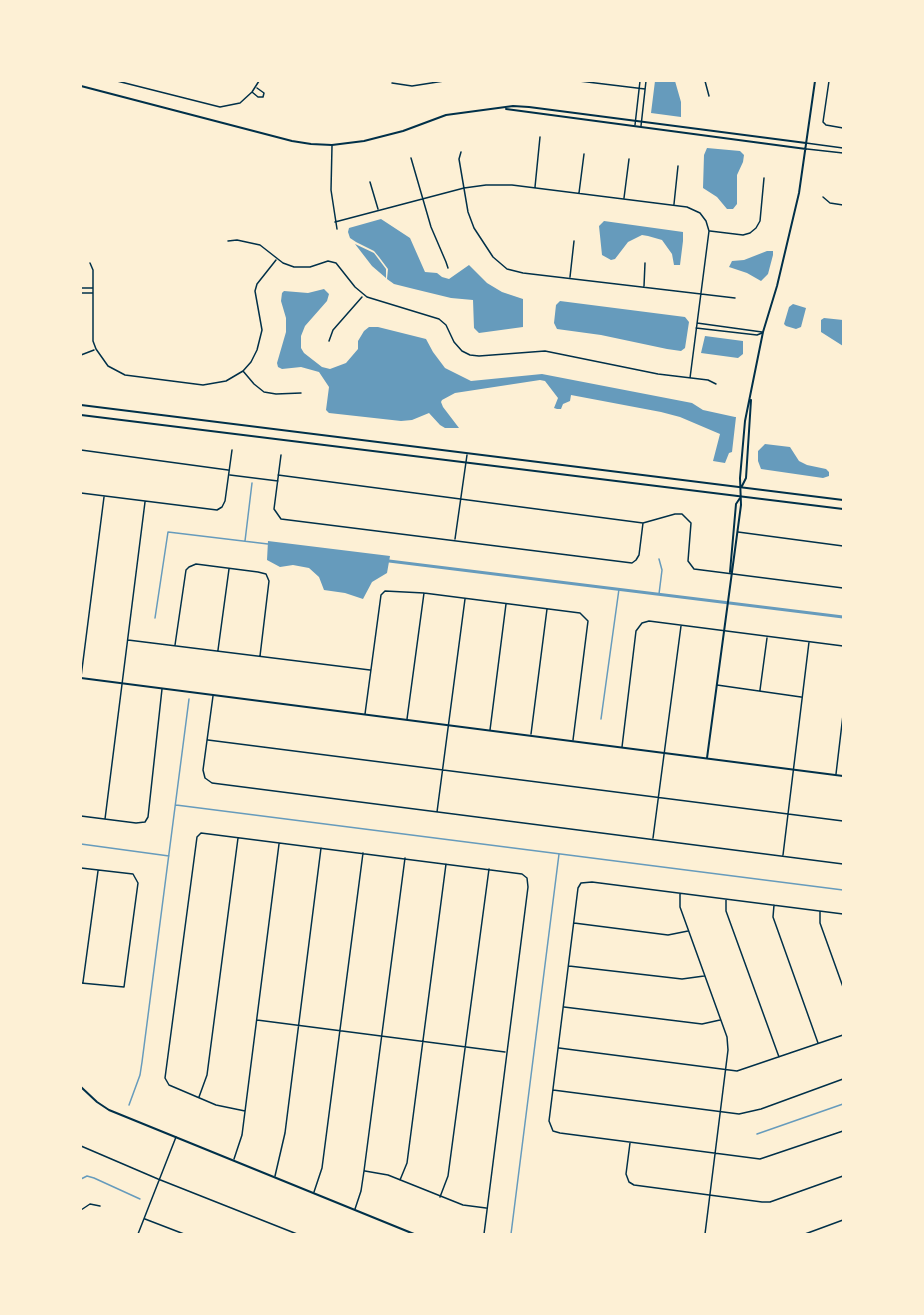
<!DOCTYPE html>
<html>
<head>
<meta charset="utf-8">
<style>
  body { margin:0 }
  #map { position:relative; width:924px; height:1315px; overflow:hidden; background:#fdf0d5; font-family:"Libre Baskerville",serif }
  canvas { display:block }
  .frame { position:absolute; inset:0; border:82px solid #fdf0d5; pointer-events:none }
</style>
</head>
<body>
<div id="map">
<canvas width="924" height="1315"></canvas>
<div class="frame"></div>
</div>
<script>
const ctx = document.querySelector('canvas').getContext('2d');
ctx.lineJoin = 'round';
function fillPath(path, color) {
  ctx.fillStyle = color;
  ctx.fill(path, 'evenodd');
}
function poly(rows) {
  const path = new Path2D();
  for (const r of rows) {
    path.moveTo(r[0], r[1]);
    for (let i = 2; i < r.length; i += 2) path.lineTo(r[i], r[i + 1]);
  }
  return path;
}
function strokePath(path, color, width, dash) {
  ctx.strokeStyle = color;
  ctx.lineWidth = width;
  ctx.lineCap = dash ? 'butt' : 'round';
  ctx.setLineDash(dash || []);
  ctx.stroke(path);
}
const water = poly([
  [655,81,675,81,681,102,681,117,651,113],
  [707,148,740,151,744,155,743,162,737,175,737,204,733,209,727,209,717,197,703,188,704,155],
  [381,219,410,238,425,272,437,273,442,277,449,279,469,265,487,283,502,292,523,299,523,327,479,333,474,328,473,300,451,298,414,289,394,284,387,279,388,269,379,257,374,251,356,242,350,238,348,232,349,228],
  [604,221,683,232,683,241,680,265,674,265,672,254,662,240,648,236,642,235,628,242,615,259,611,260,602,255,599,226],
  [355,244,374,253,386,269,386,278,372,266],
  [767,251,773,251,773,255,768,274,761,281,747,273,729,267,732,261,744,260],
  [324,289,329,294,327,301,305,326,301,336,301,348,304,353,322,367,330,369,346,363,358,349,358,341,364,331,369,327,378,327,426,339,433,352,445,368,471,381,542,374,692,403,703,410,735,417,736,417,732,452,729,453,725,463,713,461,720,434,680,417,661,412,571,395,570,401,563,404,561,409,557,409,554,408,558,398,545,381,540,380,455,393,442,400,441,402,443,407,459,428,445,428,440,425,429,413,412,420,401,421,329,413,326,410,329,387,319,372,301,367,282,369,278,367,277,363,286,332,286,318,281,301,282,293,284,291,308,293],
  [560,301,685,317,689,322,685,348,681,351,667,349,601,335,557,329,554,323,556,305],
  [793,304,806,308,801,327,796,329,786,326,784,324,789,307],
  [824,318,843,320,843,346,821,332,821,320],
  [705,336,743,341,743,354,738,358,701,353],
  [765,444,790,447,799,461,807,465,826,469,829,472,829,476,823,478,761,469,758,461,758,451],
  [268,541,390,556,387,573,372,582,363,599,345,593,324,590,319,577,309,568,293,565,280,567,267,560]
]);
const stream = poly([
  [245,541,252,483],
  [659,559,662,570,659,594],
  [155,618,168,532,268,544],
  [601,719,619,589],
  [176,805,843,890],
  [81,844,169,856],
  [129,1105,140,1075,142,1062,189,699],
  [757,1134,843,1104],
  [81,1179,87,1176,94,1178,140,1199],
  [511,1234,559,854]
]);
const canal = poly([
  [389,561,843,617]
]);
const minor = poly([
  [117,81,220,107,240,103,252,92,259,81],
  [579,81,645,89],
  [705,81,709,96],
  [829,81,823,122,826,125,843,128],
  [392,83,412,86,444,81],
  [252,92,258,97,263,97,264,93,257,88],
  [635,125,640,81],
  [641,126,646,81],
  [806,143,843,148],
  [332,146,331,190,337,229],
  [807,149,843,153],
  [461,152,459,159,468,212,474,228,493,257,507,269,523,273,735,298],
  [411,158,431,227,446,262,448,268],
  [370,182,378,209],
  [535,187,540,137],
  [579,193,584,154],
  [823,197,830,203,843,205],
  [624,198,629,159],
  [674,204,678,166],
  [335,222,464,188,486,185,512,185,687,207,700,213,706,221,709,231,690,378],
  [710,231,743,235,750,233,756,228,760,221,764,178],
  [228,241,237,240,260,245,283,263,294,267,310,267,328,261,336,263,355,287,367,297,439,319,446,325,454,342,462,351,470,355,479,356,545,351,658,374,708,380,716,384],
  [90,263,93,270,93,341,96,349,108,366,125,375,203,385,226,381,243,371,251,362,257,350,262,330,255,291,257,284,276,260],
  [570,277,574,241],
  [644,286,645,263],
  [81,288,92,288],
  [81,293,92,293],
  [697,323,762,332],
  [696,328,757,335,762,333],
  [329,341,333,330,362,297],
  [81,355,94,350],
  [243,371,254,384,264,392,276,394,301,393],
  [81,450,228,470],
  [281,455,274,509,281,519,632,563,636,560,639,555,643,523],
  [230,475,278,481],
  [278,475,643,523,675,514,682,514,691,523,688,561,694,569,843,588],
  [81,493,217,510,222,507,225,501,232,450],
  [738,532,843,546],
  [455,539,467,455],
  [128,640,370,670],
  [175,645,186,570,189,567,196,564,258,572,266,574,269,581,260,656],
  [218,650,229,569],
  [81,677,104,497],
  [717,685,801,697],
  [760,690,767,638],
  [213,696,203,770,205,778,212,783,843,864],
  [365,714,381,595,385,591,424,593,580,613,588,621,573,740],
  [407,719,424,593],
  [490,730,506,604],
  [531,734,547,609],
  [208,740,843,821],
  [622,747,636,631,642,623,649,621,843,646],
  [836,774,843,715],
  [437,812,465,599],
  [81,816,136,823,145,822,148,817,162,689],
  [105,819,145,502],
  [653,838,681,626],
  [783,855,809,642],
  [81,868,133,874,138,883,124,987,81,983],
  [680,894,680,907,727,1037,728,1050,705,1234],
  [726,900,726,911,779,1057],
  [774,905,773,917,818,1043],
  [820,912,820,923,843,987],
  [843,914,592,882,581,883,578,888,549,1121,553,1131,560,1133,760,1159,843,1131],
  [574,923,668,935,688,931],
  [569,966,682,979,704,976],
  [83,982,98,871],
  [564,1007,702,1024,720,1020],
  [257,1020,505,1052],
  [559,1048,737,1071,843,1035],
  [553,1090,739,1114,761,1109,843,1079],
  [199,1097,207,1075,238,838],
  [245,1111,216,1105,169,1085,165,1078,197,837,201,833,522,874,527,878,528,887,484,1234],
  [630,1143,626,1174,629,1182,634,1185,762,1202,770,1202,843,1176],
  [81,1146,158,1179,297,1234],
  [234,1159,242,1135,279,844],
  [365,1171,388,1175,463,1205,486,1208],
  [275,1176,285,1133,321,848],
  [400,1180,407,1163,446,864],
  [314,1192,322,1168,363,853],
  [440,1197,448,1176,489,869],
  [355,1209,361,1191,364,1171,405,858],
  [81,1210,90,1204,100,1206],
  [145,1219,184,1234],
  [138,1234,176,1137],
  [805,1234,843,1220]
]);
const tertiary = poly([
  [81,86,292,141,311,144,332,145,364,141,403,131,446,115,513,106,529,107,806,143],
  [506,109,806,149],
  [742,486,746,478,751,400],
  [730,572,736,504,740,498],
  [81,678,843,776],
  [707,758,741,505,740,478,745,421,763,332,777,286,799,193,815,81],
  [81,1087,97,1102,109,1110,414,1234]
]);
const secondary = poly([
  [81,405,843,500],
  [81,415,843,509]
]);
fillPath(water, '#669bbc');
strokePath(stream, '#669bbc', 1.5);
strokePath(canal, '#669bbc', 3);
strokePath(minor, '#003049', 1.5);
strokePath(tertiary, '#003049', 2);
strokePath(secondary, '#003049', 2);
</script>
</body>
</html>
